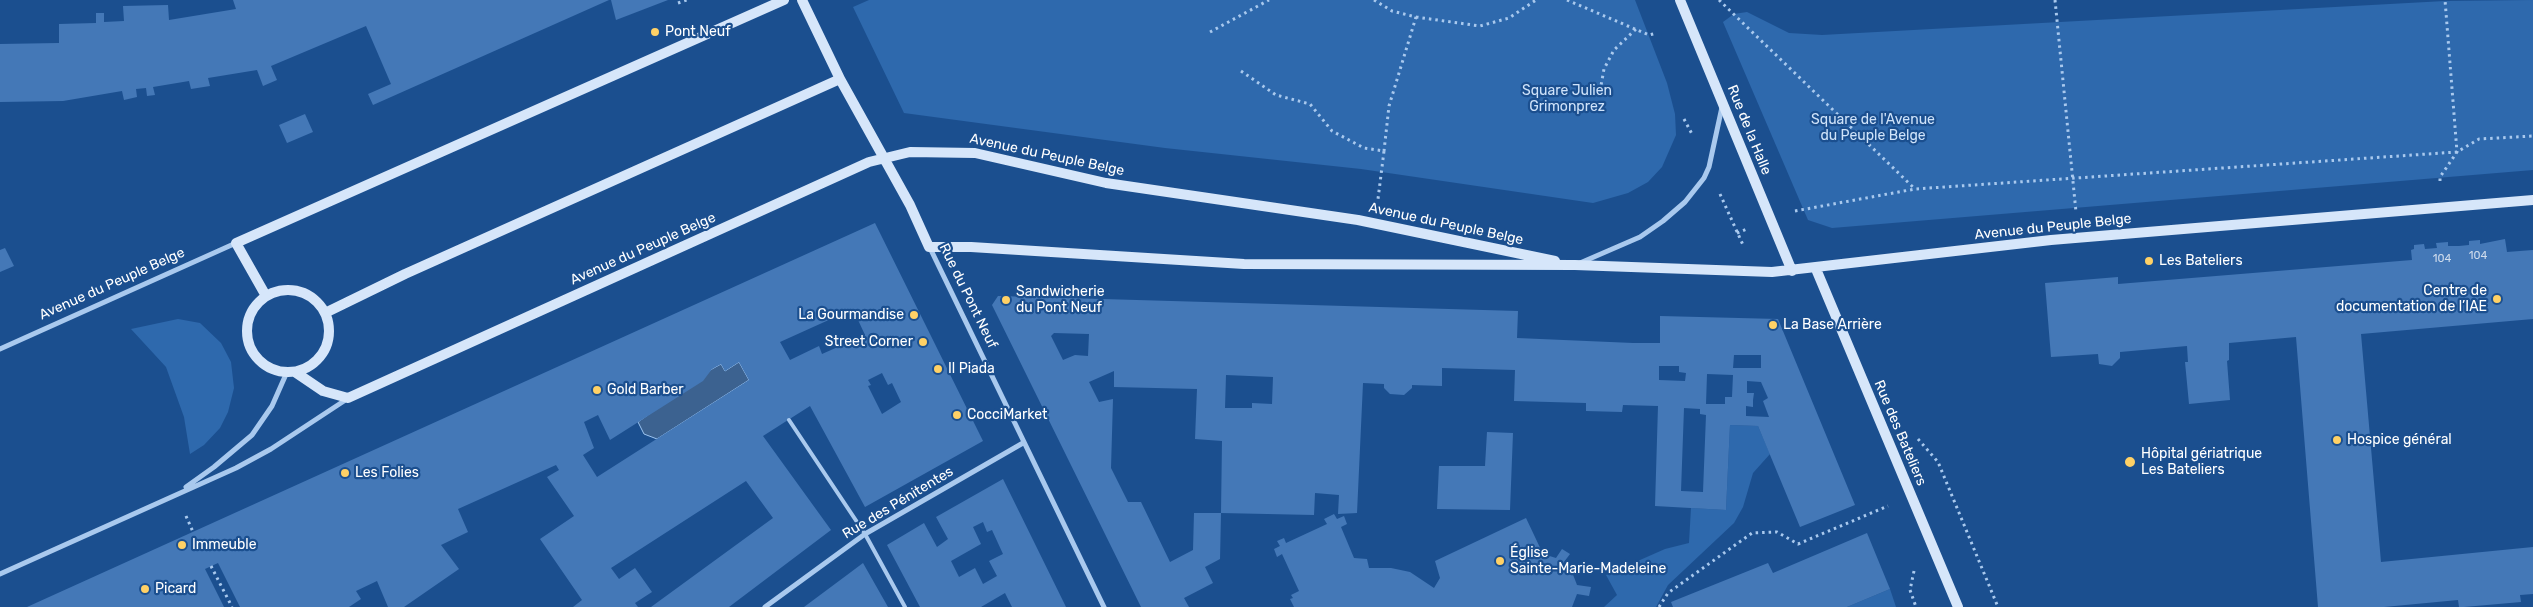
<!DOCTYPE html>
<html>
<head>
<meta charset="utf-8">
<style>
  body { margin:0 }
  canvas { display:block; background:#1b4f8f }
</style>
</head>
<body>
<canvas width="2533" height="607"></canvas>
<script>
const ctx = document.querySelector('canvas').getContext('2d');
ctx.lineJoin = 'round';
function fillPath(path, color) {
  ctx.fillStyle = color;
  ctx.fill(path, 'evenodd');
}
function poly(rows) {
  const path = new Path2D();
  for (const r of rows) {
    if (r.length === 3) {
      path.moveTo(r[0] + r[2], r[1]);
      path.arc(r[0], r[1], r[2], 0, 2 * Math.PI);
      continue;
    }
    path.moveTo(r[0], r[1]);
    for (let i = 2; i < r.length; i += 2) path.lineTo(r[i], r[i + 1]);
  }
  return path;
}
function strokePath(path, color, width, dash) {
  ctx.strokeStyle = color;
  ctx.lineWidth = width;
  ctx.lineCap = dash ? 'butt' : 'round';
  ctx.setLineDash(dash || []);
  ctx.stroke(path);
}
function drawText(font, color, halo, rows, align = 'center') {
  ctx.font = font + ' Rubik,sans-serif';
  ctx.lineWidth = 4.5;
  ctx.setLineDash([]);
  ctx.textBaseline = 'middle';
  ctx.strokeStyle = halo;
  ctx.fillStyle = color;
  for (const [text, x, y, turn = 0] of rows) {
    ctx.save();
    ctx.translate(x, y);
    ctx.rotate((+turn || 0) * Math.PI / 180);
    ctx.textAlign = isNaN(turn) ? turn : align;
    if (halo) ctx.strokeText(text, 0, 0);
    ctx.fillText(text, 0, 0);
    ctx.restore();
  }
}
const green = poly([
  [869,0,1635,0,1667,83,1675,114,1676,135,1662,167,1648,182,1628,193,1593,203,1361,169,1165,148,904,113,853,7],
  [2533,0,2533,170,1832,228,1808,220,1723,22,1734,14,1747,12,1789,33,1822,35,2445,1],
  [178,319,200,323,221,343,231,362,234,388,228,412,220,428,204,445,190,454,184,417,166,367,131,329],
  [1730,425,1758,426,1770,454,1753,473,1743,507,1734,523,1668,585,1656,607,1604,607,1617,595,1606,575,1665,549,1689,543,1691,508,1726,510],
  [1890,589,1896,607,1847,607]
]);
const water = poly([
  [739,362,749,380,657,439,644,434,638,422,712,369,721,364,725,371,739,362]
]);
const building = poly([
  [233,0,609,0,373,105,368,94,391,84,366,26,271,66,277,80,263,86,257,70,208,78,210,86,191,89,189,81,153,87,155,95,147,96,146,88,136,89,137,97,124,100,122,91,63,101,0,102,0,44,59,43,59,24,96,23,96,13,104,13,104,22,124,21,123,6,168,5,169,20,236,9],
  [611,0,668,0,616,20],
  [305,114,313,132,287,143,279,125],
  [875,223,983,441,865,507,810,406,763,436,831,530,729,607,651,607,773,518,746,481,611,568,619,579,635,568,652,592,635,603,638,607,573,607,582,600,540,539,574,516,547,477,559,470,556,465,458,509,468,532,441,545,459,569,404,607,388,607,377,581,356,591,361,599,349,607,240,607,218,563,205,569,224,607,27,607],
  [853,309,865,335,822,354,819,346,790,360,780,342],
  [739,362,749,380,597,477,583,455,594,448,584,422,598,415,610,440,703,381,712,369,721,364,725,371],
  [882,373,888,385,892,383,901,402,882,414,868,386,871,385,868,380],
  [2505,239,2507,252,2533,250,2533,319,2361,334,2381,562,2533,547,2533,594,2520,595,2521,602,2464,607,2459,607,2458,600,2384,607,2318,607,2296,337,2229,343,2229,360,2227,361,2230,400,2189,404,2185,362,2188,362,2187,346,2120,352,2120,358,2112,366,2099,364,2098,354,2051,357,2045,283,2118,277,2118,284,2412,260,2411,250,2414,249,2414,245,2424,244,2425,249,2437,248,2436,243,2448,242,2448,246,2459,246,2469,245,2469,241,2480,240,2480,244],
  [5,248,14,266,0,272,0,250],
  [998,296,1518,311,1517,338,1633,343,1660,343,1660,316,1778,319,1855,505,1800,527,1758,426,1730,425,1726,510,1655,506,1658,406,1623,405,1622,412,1586,411,1586,403,1514,401,1515,370,1442,368,1442,386,1412,385,1412,388,1404,395,1390,394,1384,388,1384,384,1363,383,1357,513,1338,514,1339,495,1315,493,1314,515,1221,513,1220,559,1205,567,1213,583,1184,598,1189,607,1141,607,992,305],
  [1054,333,1089,334,1088,356,1075,355,1063,360,1051,336],
  [1734,355,1761,355,1761,368,1733,368],
  [1659,366,1679,366,1679,372,1686,373,1685,381,1659,380],
  [1114,371,1114,387,1197,389,1195,439,1222,441,1221,513,1194,513,1193,550,1170,562,1141,502,1128,502,1111,468,1113,399,1099,402,1089,382],
  [1707,374,1733,375,1732,397,1725,397,1725,404,1706,404],
  [1226,375,1273,377,1272,404,1252,403,1252,408,1225,408],
  [1747,381,1761,382,1768,398,1763,401,1769,417,1746,416,1746,406,1753,407,1753,400,1754,393,1747,393],
  [1684,408,1700,409,1700,414,1706,415,1703,492,1681,491],
  [1487,432,1513,433,1510,510,1437,509,1439,466,1485,466],
  [1003,479,1066,607,1012,607,1005,593,981,607,920,607,887,545,924,523,937,547,948,539,936,517],
  [983,522,987,532,992,530,1003,554,989,561,997,576,983,584,975,568,959,577,951,561,981,544,973,527],
  [1334,514,1337,519,1344,516,1347,524,1341,527,1354,558,1367,559,1369,568,1391,568,1410,572,1434,588,1440,578,1435,561,1526,518,1543,554,1556,558,1562,549,1570,554,1564,562,1572,572,1577,585,1591,587,1589,596,1577,594,1572,607,1294,607,1290,599,1293,598,1291,595,1299,591,1282,554,1277,557,1274,549,1280,546,1277,541,1284,538,1286,543,1327,524,1324,519],
  [1867,533,1890,589,1847,607,1673,607,1671,602,1768,563,1773,573],
  [863,563,888,607,804,607,847,575]
]);
const path = poly([
  [1374,0,1392,11,1416,17,1389,106,1384,151],
  [1567,0,1649,35,1657,33],
  [1719,0,1915,189],
  [2055,0,2076,212],
  [678,3,687,0],
  [1416,17,1480,26,1509,18,1536,0],
  [1210,32,1269,0],
  [1241,71,1276,95,1310,104,1332,131,1364,148,1384,151,1378,199],
  [1600,91,1604,69,1614,50,1636,29],
  [1684,119,1692,134],
  [2440,181,2440,177,2457,152,2445,0],
  [1720,194,1743,245],
  [1795,211,1915,189,2457,152,2479,139,2533,136],
  [1737,233,1747,229],
  [1918,439,1938,462,1998,607],
  [186,516,193,532],
  [211,566,232,607],
  [1914,571,1910,590,1916,607],
  [1659,607,1668,593,1752,533,1777,532,1798,544,1888,506]
]);
const lane = poly([
  [789,420,865,534,905,607]
]);
const street = poly([
  [930,248,1104,607],
  [1580,263,1640,237,1663,221,1685,202,1704,178,1709,167,1722,107],
  [0,349,236,243],
  [186,487,214,467,252,435,272,406,287,372],
  [0,574,236,468,271,449,347,399],
  [765,607,865,534,1023,443]
]);
const secondary = poly([
  [802,0,840,79,910,205,929,247,971,247,1244,264,1575,265,1772,272,2051,240,2533,200],
  [1680,0,1792,271],
  [1816,269,1958,607],
  [288,331,41],
  [266,296,236,243,784,0],
  [325,313,405,274,840,79],
  [295,372,323,391,348,398,869,162,910,152,975,153,1106,183,1358,220,1555,261]
]);
const markers = [
  [655,32,5,"#ffd166"],
  [2149,261,5,"#ffd166"],
  [2497,299,5,"#ffd166"],
  [1006,300,5,"#ffd166"],
  [914,315,5,"#ffd166"],
  [1773,325,5,"#ffd166"],
  [923,342,5,"#ffd166"],
  [938,369,5,"#ffd166"],
  [597,390,5,"#ffd166"],
  [957,415,5,"#ffd166"],
  [2337,440,5,"#ffd166"],
  [2130,462,6,"#ffd166"],
  [345,473,5,"#ffd166"],
  [182,545,5,"#ffd166"],
  [1500,561,5,"#ffd166"],
  [145,589,5,"#ffd166"]
];
const numberNames = [
  ["104",2478,256],
  ["104",2442,259]
];
const poiNames = [
  ["Pont Neuf",665,32],
  ["Les Bateliers",2159,261],
  ["Centre de",2487,291,"right"],
  ["documentation de l’IAE",2487,307,"right"],
  ["Sandwicherie",1016,292],
  ["du Pont Neuf",1016,308],
  ["La Gourmandise",904,315,"right"],
  ["La Base Arrière",1783,325],
  ["Street Corner",913,342,"right"],
  ["Il Piada",948,369],
  ["Gold Barber",607,390],
  ["CocciMarket",967,415],
  ["Hospice général",2347,440],
  ["Hôpital gériatrique",2141,454],
  ["Les Bateliers",2141,470],
  ["Les Folies",355,473],
  ["Immeuble",192,545],
  ["Église",1510,553],
  ["Sainte-Marie-Madeleine",1510,569],
  ["Picard",155,589]
];
const parkNames = [
  ["Square Julien",1567,91],
  ["Grimonprez",1567,107],
  ["Square de l'Avenue",1873,120],
  ["du Peuple Belge",1873,136]
];
const streetNames = [
  ["Rue de la Halle",1749,130,68],
  ["Avenue du Peuple Belge",1047,155,12],
  ["Avenue du Peuple Belge",1446,224,12],
  ["Avenue du Peuple Belge",2053,227,-6],
  ["Avenue du Peuple Belge",643,249,-24],
  ["Avenue du Peuple Belge",112,284,-24],
  ["Rue du Pont Neuf",968,296,64],
  ["Rue des Bateliers",1900,433,67],
  ["Rue des Pénitentes",898,503,-31]
];
fillPath(green, '#2e69ad');
fillPath(water, '#3c6290');
strokePath(water, '#9cc4f0', 1);
fillPath(building, '#4478b7');
strokePath(path, '#a9c9ee', 3, [2.5, 4]);
strokePath(lane, '#a9c9ee', 4);
strokePath(street, '#a9c9ee', 5);
strokePath(secondary, '#d6e6fa', 10);
for (const [x, y, r, color] of markers) {
  const dot = new Path2D();
  dot.arc(x, y, r, 0, 2 * Math.PI);
  ctx.fillStyle = color;
  ctx.fill(dot);
  strokePath(dot, '#1b4f8f', 2);
}
drawText('11px', '#d0dded', null, numberNames);
drawText('14px', '#fff', '#1b4f8f', poiNames, 'left');
drawText('14px', '#cfe3fa', '#1b4f8f', parkNames);
drawText('14px', '#fff', '#1b4f8f', streetNames);
</script>
</body>
</html>
